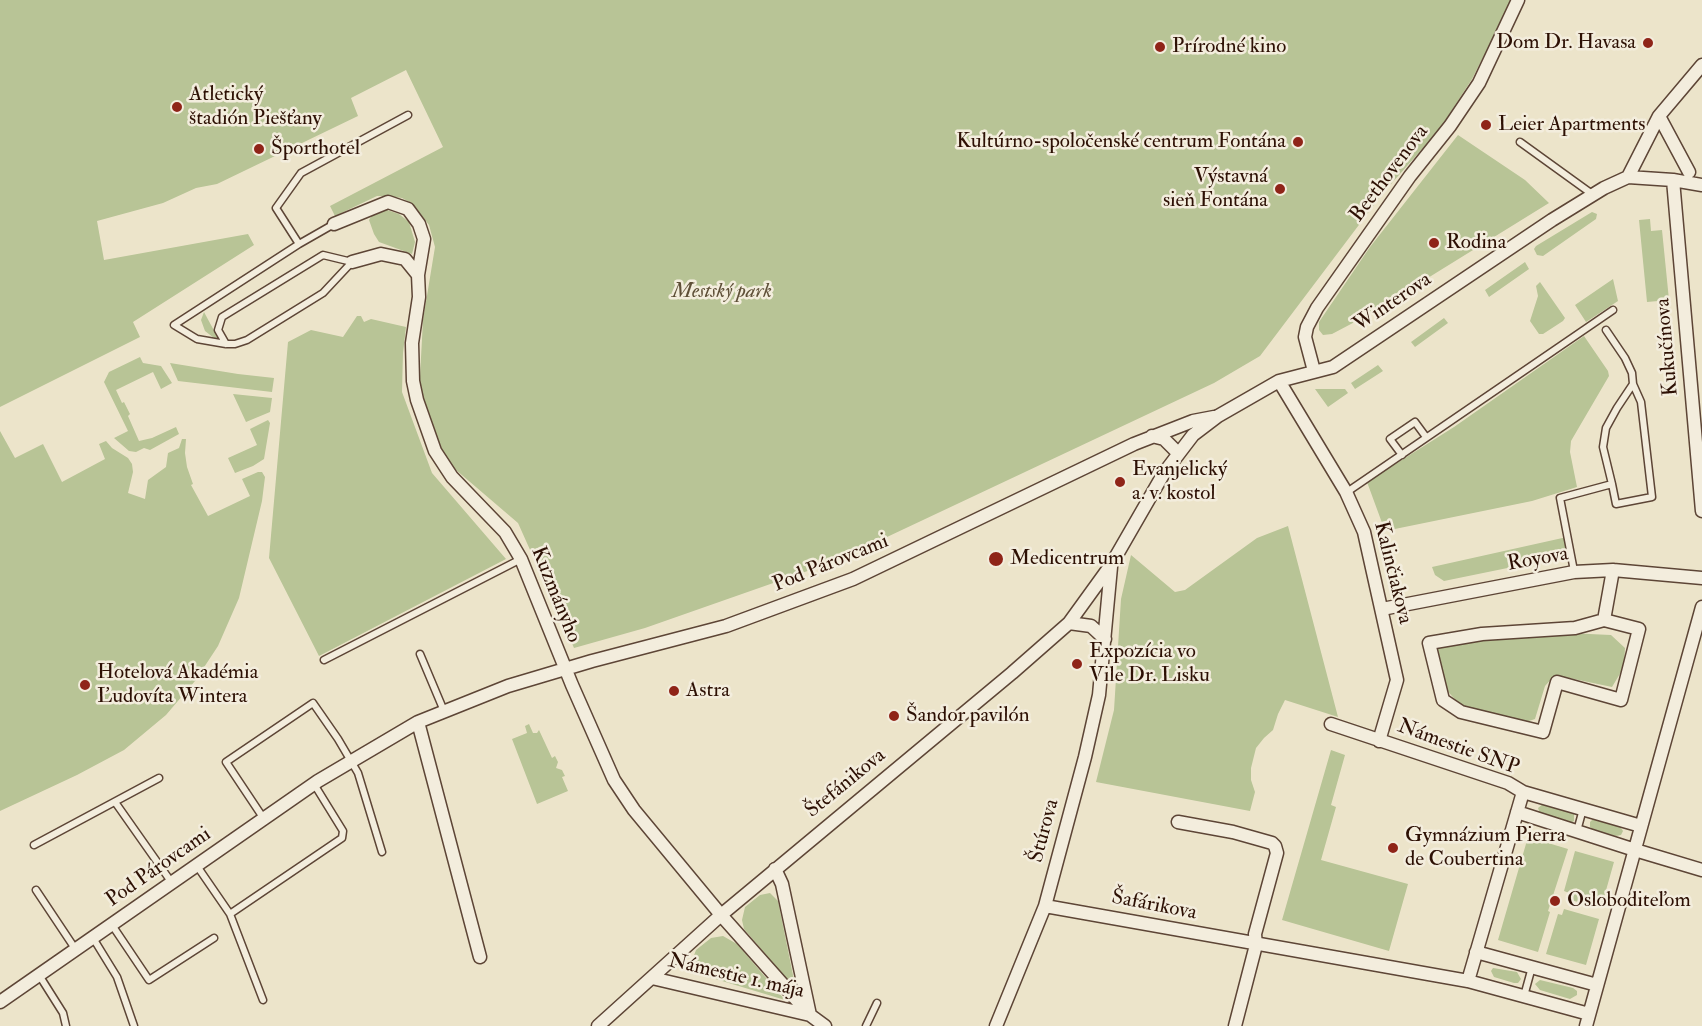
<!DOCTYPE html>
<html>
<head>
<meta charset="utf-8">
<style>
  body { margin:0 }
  canvas { display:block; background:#ece4ca }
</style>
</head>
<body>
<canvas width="1702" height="1026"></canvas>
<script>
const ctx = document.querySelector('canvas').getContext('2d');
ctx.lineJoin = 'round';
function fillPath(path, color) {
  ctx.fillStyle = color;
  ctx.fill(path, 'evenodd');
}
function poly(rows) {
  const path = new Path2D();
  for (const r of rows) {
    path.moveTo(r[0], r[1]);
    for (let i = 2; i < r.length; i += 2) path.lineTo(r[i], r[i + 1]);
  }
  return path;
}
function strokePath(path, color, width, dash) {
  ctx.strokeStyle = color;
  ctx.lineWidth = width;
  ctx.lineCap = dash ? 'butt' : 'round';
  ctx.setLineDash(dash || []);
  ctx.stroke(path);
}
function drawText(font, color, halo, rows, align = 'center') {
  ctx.font = font + ' "IM FELL Double Pica",serif';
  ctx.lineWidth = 5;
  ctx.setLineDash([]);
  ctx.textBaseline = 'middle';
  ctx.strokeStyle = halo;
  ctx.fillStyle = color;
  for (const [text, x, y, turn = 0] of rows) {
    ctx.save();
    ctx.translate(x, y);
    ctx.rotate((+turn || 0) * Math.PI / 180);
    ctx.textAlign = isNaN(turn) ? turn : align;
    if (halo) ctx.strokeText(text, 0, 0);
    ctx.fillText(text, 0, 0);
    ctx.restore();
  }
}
const green = poly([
  [0,0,1512,0,1472,79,1439,130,1383,193,1260,356,1214,383,836,561,645,628,574,648,518,523,442,458,419,395,423,320,435,247,429,225,413,204,402,198,389,196,377,196,335,216,330,206,443,147,406,70,351,98,358,116,217,184,196,188,163,203,97,221,104,260,248,234,254,245,133,322,140,337,0,407],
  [1458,135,1525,180,1549,203,1368,315,1332,334,1323,335,1319,330,1319,322,1370,247],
  [387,210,399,214,409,222,415,242,412,254,379,242,374,234,369,220,374,212],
  [1592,212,1597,214,1596,219,1543,256,1537,255,1534,249,1536,246],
  [1650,219,1651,231,1662,230,1669,300,1647,302,1639,220],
  [1525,262,1529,269,1489,297,1485,290],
  [1613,279,1618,301,1586,322,1575,305],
  [1540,282,1565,318,1563,321,1543,334,1539,334,1530,321,1538,296,1536,286],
  [204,312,218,338,214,338,205,331,201,320],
  [357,316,361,316,364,322,371,319,406,327,403,353,402,392,432,473,506,559,319,656,269,558,288,342,311,330,343,337],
  [1444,318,1448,323,1415,347,1411,342],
  [1584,336,1608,371,1609,376,1571,441,1570,452,1577,487,1532,501,1385,531,1367,482,1454,427],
  [140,357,143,363,161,366,172,383,161,389,153,372,116,390,122,403,124,402,130,414,128,416,139,441,152,438,176,427,179,434,150,450,144,448,136,452,129,451,114,438,128,431,104,382,109,372],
  [170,363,238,374,274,378,272,392,178,381],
  [1378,365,1383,371,1355,389,1351,383],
  [1315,389,1345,389,1348,393,1328,407],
  [233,394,272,398,270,412,246,422],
  [268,420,270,423,264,459,253,466,235,473,228,458,257,445,250,429],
  [0,431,15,458,43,444,62,482,105,459,99,444,106,441,112,448,128,458,132,464,133,472,128,493,145,499,148,480,166,467,168,453,179,448,182,439,186,439,185,453,187,467,193,484,191,485,208,516,250,496,242,479,258,472,262,472,265,477,262,501,239,598,218,646,195,681,166,715,124,750,77,775,0,811],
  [1288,526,1338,717,1285,700,1278,714,1273,730,1264,738,1256,748,1251,768,1251,780,1255,792,1250,811,1096,782,1114,710,1121,599,1131,555,1175,592,1185,590,1257,538],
  [1567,537,1571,555,1444,581,1435,575,1432,567],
  [1567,633,1611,635,1625,648,1624,667,1612,687,1555,675,1545,686,1535,719,1523,723,1462,707,1441,684,1433,646,1479,638],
  [529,724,533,733,537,733,539,730,552,758,555,756,558,762,556,768,562,770,565,776,562,777,568,791,537,804,512,739,527,733,525,726],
  [1331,750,1345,755,1331,805,1336,807,1321,860,1408,884,1389,951,1282,920],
  [1543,804,1574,813,1574,821,1571,823,1540,814,1538,808],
  [1593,819,1619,825,1623,831,1621,835,1616,836,1593,830,1590,827,1590,822],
  [1528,837,1568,849,1548,911,1550,912,1538,952,1498,940],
  [1575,851,1614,862,1601,908,1567,899,1569,893,1564,891],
  [770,893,778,901,796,990,744,929,742,920,745,907,760,895],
  [1564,909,1599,919,1586,965,1546,954,1558,914,1562,915],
  [723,936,737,944,785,1000,699,974,689,969,696,950,711,938],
  [1493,968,1517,972,1521,979,1518,983,1514,983,1494,977,1491,971],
  [1540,980,1573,988,1577,991,1577,995,1570,999,1540,990,1535,984]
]);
const lane = poly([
  [1520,142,1592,194],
  [299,244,276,208,301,173,408,115],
  [226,344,218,330,222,317,323,255,352,262,323,293,247,340,235,344,226,344,197,339,174,325,299,244,334,224],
  [1402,455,1390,439,1415,422,1426,437],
  [1612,484,1616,504,1652,497,1641,402,1633,384],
  [1347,492,1613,310],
  [1574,571,1560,498,1612,484,1603,447,1606,428,1617,408,1633,384,1632,373,1625,358,1606,330],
  [420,654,444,711],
  [324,660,521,559],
  [115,802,172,883],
  [264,819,226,762,313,703,338,739,358,773,382,852],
  [1577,831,1583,809],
  [34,845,159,778],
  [197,866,230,914,263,1000],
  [36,890,76,950],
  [230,914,342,838,343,831,314,784],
  [112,925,149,980,214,938],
  [93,938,117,977,134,1026],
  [39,975,63,1013,66,1026],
  [1524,996,1532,967],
  [866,1026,877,1003]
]);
const street = poly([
  [1659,116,1689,172],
  [1628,177,1659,116,1702,65],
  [1673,180,1702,511],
  [334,224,388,202,408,209,419,224,424,239,418,275,419,297,412,343,413,381,417,400,435,451,452,477,505,532,521,559,572,685,614,780,634,810,721,915,810,1015,825,1026],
  [352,262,381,254,405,259,418,275],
  [1314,371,1305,337,1307,327,1317,308,1410,176,1450,126,1479,83,1518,0],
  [1279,381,1346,492,1364,532,1397,680,1379,741],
  [1152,436,1164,439,1178,453],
  [1382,609,1574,572,1613,570,1702,578],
  [1604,620,1575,628,1482,634,1429,643,1443,700,1461,712,1543,732,1557,682,1621,700,1639,629,1604,620,1613,570],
  [1069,623,1091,626,1105,639],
  [418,722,480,957],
  [1331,724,1508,783,1523,792,1641,826],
  [1517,812,1635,850,1702,870],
  [1178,822,1233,832,1272,843,1275,846,1277,853,1255,934,1256,945,1235,1026],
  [1045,906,1468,981,1589,1014],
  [1476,952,1597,985],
  [652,978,810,1015,782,884,775,869],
  [1468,981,1523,792],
  [0,1002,318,781,418,722,508,686,592,661,726,626,853,579,1134,444,1193,421,1214,417],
  [598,1026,721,915,1012,673,1069,623,1111,565,1164,473,1193,435,1218,416,1279,381,1333,367,1552,220,1604,188,1628,177,1673,180,1702,185],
  [996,1026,1045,906,1085,757,1099,695,1111,567],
  [1586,1026,1702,607]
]);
const markers = [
  [1648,43,6,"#8f2418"],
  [1160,47,6,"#8f2418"],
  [177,107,6,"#8f2418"],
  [1486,125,6,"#8f2418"],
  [1298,142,6,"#8f2418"],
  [259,149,6,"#8f2418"],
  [1280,189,6,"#8f2418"],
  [1434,243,6,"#8f2418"],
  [1120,482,6,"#8f2418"],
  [996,559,8,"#8f2418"],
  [1077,664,6,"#8f2418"],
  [85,685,6,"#8f2418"],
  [674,691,6,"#8f2418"],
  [894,716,6,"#8f2418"],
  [1393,848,6,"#8f2418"],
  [1555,901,6,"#8f2418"]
];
const poiNames = [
  ["Dom Dr. Havasa",1636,43,"right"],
  ["Prírodné kino",1172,47],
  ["Atletický",189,95],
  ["štadión Piešťany",189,119],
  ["Leier Apartments",1498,125],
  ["Kultúrno-spoločenské centrum Fontána",1286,142,"right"],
  ["Športhotel",271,149],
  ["Výstavná",1268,177,"right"],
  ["sieň Fontána",1268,201,"right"],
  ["Rodina",1446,243],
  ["Evanjelický",1132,470],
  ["a. v. kostol",1132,494],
  ["Medicentrum",1010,559],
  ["Expozícia vo",1089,652],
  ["Vile Dr. Lisku",1089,676],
  ["Hotelová Akadémia",97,673],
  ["Ľudovíta Wintera",97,697],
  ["Astra",686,691],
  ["Šandor pavilón",906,716],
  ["Gymnázium Pierra",1405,836],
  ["de Coubertina",1405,860],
  ["Osloboditeľom",1567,901]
];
const streetNames = [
  ["Beethovenova",1390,174,-53],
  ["Winterova",1393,303,-34],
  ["Kukučínova",1668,347,-95],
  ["Royova",1538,560,-10],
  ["Pod Párovcami",831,564,-22],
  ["Kalinčiakova",1392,573,76],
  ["Kuzmányho",555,595,68],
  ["Námestie SNP",1458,748,20],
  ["Štefánikova",846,784,-39],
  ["Štúrova",1045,831,-75],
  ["Pod Párovcami",159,868,-35],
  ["Šafárikova",1154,906,11],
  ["Námestie 1. mája",736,977,13]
];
const parkNames = [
  ["Mestský park",722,292]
];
fillPath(green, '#b8c496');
strokePath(lane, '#5d4536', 9);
strokePath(street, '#5d4536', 15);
strokePath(lane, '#f3eddd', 6);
strokePath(street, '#f3eddd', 12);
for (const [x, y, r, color] of markers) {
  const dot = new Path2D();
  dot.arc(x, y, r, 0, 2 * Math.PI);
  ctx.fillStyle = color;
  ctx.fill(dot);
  strokePath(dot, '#f3eddd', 2);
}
drawText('21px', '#2d1004', '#f3eddd', poiNames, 'left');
drawText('21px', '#2d1004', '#f3eddd', streetNames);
drawText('italic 21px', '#5e4f37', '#f3eddd', parkNames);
</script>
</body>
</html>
